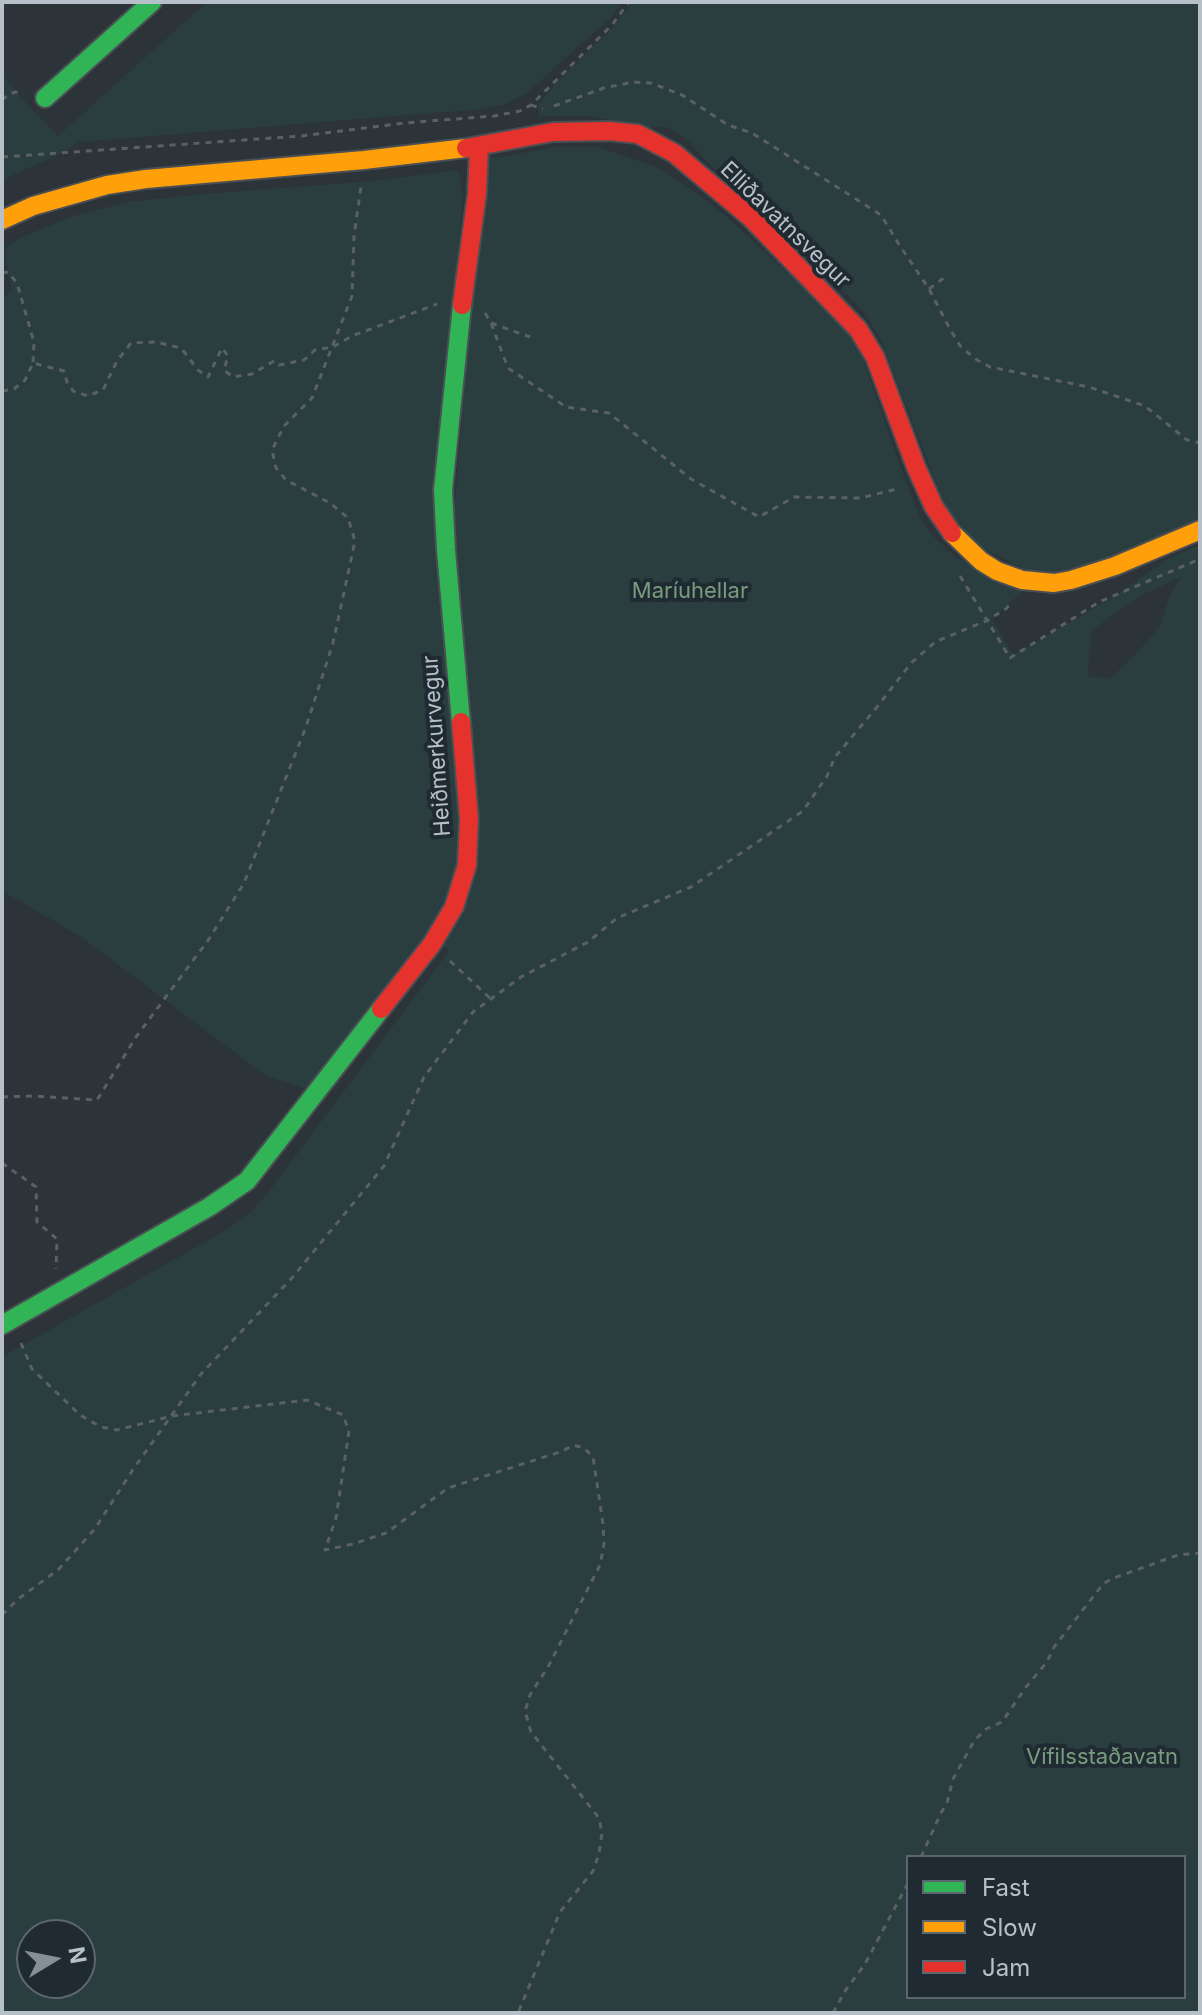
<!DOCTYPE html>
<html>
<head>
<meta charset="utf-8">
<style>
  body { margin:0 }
  #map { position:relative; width:1202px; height:2015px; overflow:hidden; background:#2c3339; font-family:Inter,sans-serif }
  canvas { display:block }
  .frame { position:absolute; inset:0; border:4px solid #b7c0c9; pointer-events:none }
  .legend { position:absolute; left:906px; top:1855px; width:280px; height:144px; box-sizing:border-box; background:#202a33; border:2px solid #5c666f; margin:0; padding:10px 14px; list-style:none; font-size:24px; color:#b7c0c9 }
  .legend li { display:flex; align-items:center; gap:16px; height:40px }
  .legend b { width:40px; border:2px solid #5c666f }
  .north { position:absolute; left:16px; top:1919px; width:80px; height:80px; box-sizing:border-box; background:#202a33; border:2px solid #5c666f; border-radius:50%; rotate:80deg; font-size:22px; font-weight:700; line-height:32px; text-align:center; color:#b7c0c9 }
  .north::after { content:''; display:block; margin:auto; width:28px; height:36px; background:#868f97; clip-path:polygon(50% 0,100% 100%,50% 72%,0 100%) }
</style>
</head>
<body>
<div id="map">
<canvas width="1202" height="2015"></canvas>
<div class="frame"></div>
<ul class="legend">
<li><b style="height:10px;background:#30b455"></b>Fast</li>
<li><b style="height:10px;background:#ff9f0a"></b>Slow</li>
<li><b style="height:10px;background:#e5322d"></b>Jam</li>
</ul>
<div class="north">N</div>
</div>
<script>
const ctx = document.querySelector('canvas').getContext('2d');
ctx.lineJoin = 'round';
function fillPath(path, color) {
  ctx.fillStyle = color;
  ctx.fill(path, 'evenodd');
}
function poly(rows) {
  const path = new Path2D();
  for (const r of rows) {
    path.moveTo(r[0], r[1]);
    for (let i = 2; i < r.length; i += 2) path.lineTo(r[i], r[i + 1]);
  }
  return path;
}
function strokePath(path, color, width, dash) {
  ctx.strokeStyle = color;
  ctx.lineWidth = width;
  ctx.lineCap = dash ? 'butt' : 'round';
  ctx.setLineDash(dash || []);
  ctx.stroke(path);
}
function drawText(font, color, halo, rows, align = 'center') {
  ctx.font = font + ' Inter,sans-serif';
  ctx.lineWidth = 8;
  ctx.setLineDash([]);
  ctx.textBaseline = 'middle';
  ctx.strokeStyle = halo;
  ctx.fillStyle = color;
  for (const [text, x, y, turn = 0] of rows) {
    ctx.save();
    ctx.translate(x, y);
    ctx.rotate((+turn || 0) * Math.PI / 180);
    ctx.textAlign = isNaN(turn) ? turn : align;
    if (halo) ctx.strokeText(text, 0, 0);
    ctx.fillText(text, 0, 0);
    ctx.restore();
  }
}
const green = poly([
  [207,2,622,2,609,19,528,92,506,104,483,109,78,142,66,151,2,180,2,74,34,112,58,136],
  [633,2,1200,2,1200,525,1048,581,956,535,881,340,864,312,765,211,707,162,688,140,667,127,646,127,590,116,539,116,538,105,559,80,611,29],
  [553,147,598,147,656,167,688,187,724,214,840,321,858,344,900,466,919,515,930,533,954,556,1023,591,992,619,1013,655,1109,600,1168,559,1200,545,1200,571,1198,573,1200,574,1200,2013,2,2013,2,1357,226,1230,251,1212,267,1194,449,951,442,945,462,912,451,555,483,156,500,157],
  [1181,577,1168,600,1160,627,1130,660,1109,679,1088,676,1091,631,1139,596],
  [908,1857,1184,1857,1184,1997,908,1997],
  [32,1935,80,1935,80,1983,32,1983],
  [458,170,463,198,441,432,466,854,455,909,327,1095,266,1076,80,936,2,891,2,300,12,289,5,259,8,245,22,237,73,216,129,202,202,194,375,181]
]);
const path = poly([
  [2,100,9,94,16,92,23,95],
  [531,105,543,109],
  [554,106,604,88,633,82,651,83,682,95,728,125,752,133,881,215,900,246,929,289,950,329,961,347,977,360,990,367,1089,387,1145,406,1187,440,1200,443],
  [2,157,301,136,404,123,494,116,520,111,531,105,612,25,629,2],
  [2,273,8,272,17,283,34,342,33,363],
  [929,289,945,277],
  [485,313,491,323,508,368,566,407,609,413,691,479,759,517,794,497,861,498,900,488],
  [491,323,530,337],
  [2,391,14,389,25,380,33,363,64,371,67,382,73,391,88,396,103,390,117,361,131,343,156,342,181,348,198,370,208,377,222,348,228,356,224,370,233,377,252,374,274,361,279,365,304,360,315,350,333,347,352,336,437,304],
  [960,576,1010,658,1099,602,1200,559],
  [450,961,491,999],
  [2,1097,32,1096,97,1100,136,1037,209,939,244,883,306,727,333,643,355,541,348,518,330,503,286,480,276,468,272,450,284,426,312,398,352,296,354,236,361,186],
  [2,1163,36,1187,37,1222,57,1239,56,1269],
  [21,1343,32,1369,80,1415,101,1427,117,1430,172,1416,307,1400,343,1415,349,1431,336,1518,325,1550,353,1544,386,1533,448,1488,563,1451,573,1445,584,1448,593,1457,603,1524,604,1544,600,1565,548,1667,530,1695,525,1711,531,1732,599,1818,602,1833,599,1854,593,1871,560,1912,518,2013],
  [2,1615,18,1599,58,1570,94,1530,132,1471,201,1374,291,1279,384,1166,424,1077,473,1012,521,977,588,942,617,918,691,887,803,811,827,776,835,757,877,707,911,663,935,642,988,620,1007,608,1011,602],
  [921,1857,941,1813,947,1803,953,1779,974,1741,986,1729,1002,1722,1026,1687,1047,1662,1054,1647,1103,1584,1111,1579,1178,1555,1200,1553],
  [833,2013,845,1991,865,1964,908,1883]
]);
const fast = poly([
  [45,98,152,2],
  [461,722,446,550,443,490,462,305],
  [2,1325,209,1207,247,1181,381,1009]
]);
const slow = poly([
  [2,220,33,206,107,185,146,179,364,160,466,148],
  [952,533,981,561,997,571,1022,580,1054,583,1071,580,1115,566,1200,530]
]);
const jam = poly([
  [466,148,553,132,609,131,638,134,674,153,750,217,858,329,875,357,916,467,934,507,952,533],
  [462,305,477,194,479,146],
  [381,1009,432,944,454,907,467,865,469,819,461,722]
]);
const streetNames = [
  ["Elliðavatnsvegur",785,225,44],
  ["Heiðmerkurvegur",437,746,-94]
];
const parkNames = [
  ["Maríuhellar",690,591],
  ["Vífilsstaðavatn",1102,1757]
];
fillPath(green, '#2a3e3f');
strokePath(fast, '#4a4f54', 22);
strokePath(slow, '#4a4f54', 22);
strokePath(jam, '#4a4f54', 22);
strokePath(path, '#5a6064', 3, [6, 6]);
strokePath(fast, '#30b455', 18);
strokePath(slow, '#ff9f0a', 18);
strokePath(jam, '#e5322d', 18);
drawText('22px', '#b7c0c9', '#202a33', streetNames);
drawText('22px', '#789d7d', '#202a33', parkNames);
</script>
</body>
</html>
